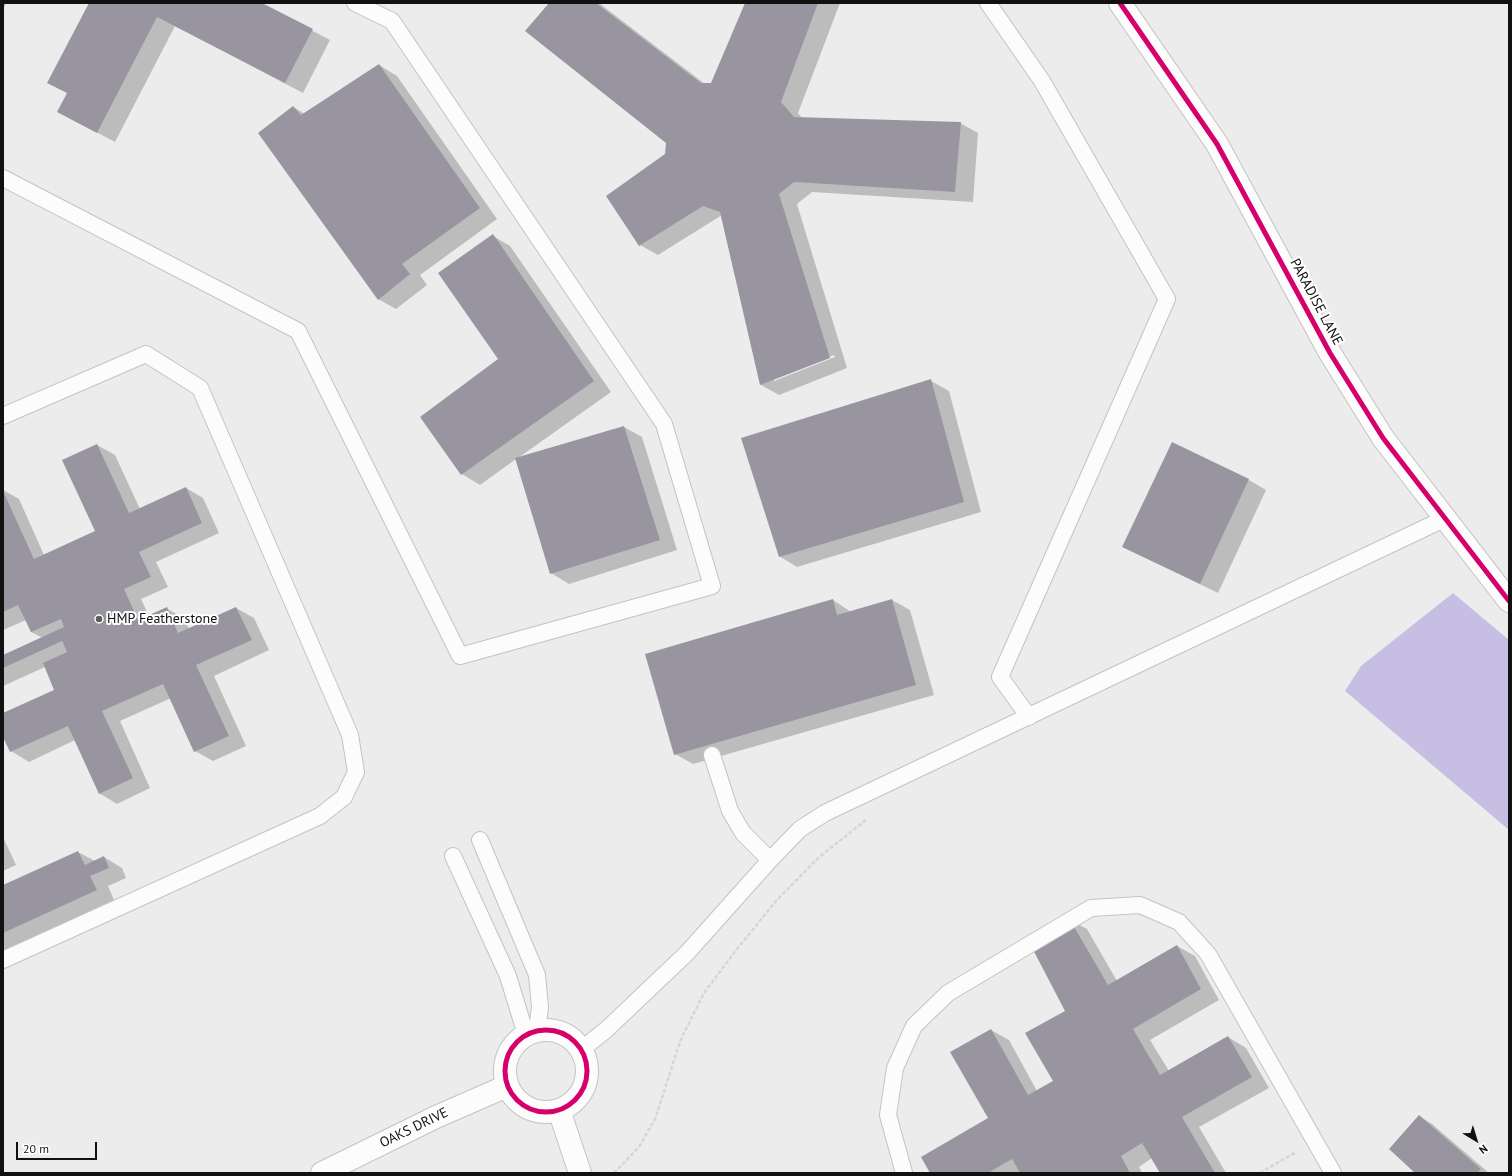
<!DOCTYPE html>
<html>
<head>
<meta charset="utf-8">
<style>
  body { margin:0 }
  #map { position:relative; width:1512px; height:1176px; overflow:hidden; background:#ececed; font-family:"PT Sans",sans-serif }
  canvas { display:block }
  .frame { position:absolute; inset:0; border:4px solid #121112; pointer-events:none }
  .north { position:absolute; left:1456px; top:1120px; width:40px; height:40px; -webkit-text-stroke:3px #fff; paint-order:stroke; rotate:142deg; font-size:11px; font-weight:700; line-height:16px; text-align:center; color:#121112 }
  .north::after { content:''; display:block; margin:auto; width:14px; height:18px; background:#121112; clip-path:polygon(50% 0,100% 100%,50% 72%,0 100%) }
  .scale { position:absolute; left:16px; top:1142px; width:81px; height:18px; box-sizing:border-box; border:2px solid #121112; border-top:0; padding-left:5px; font-size:12px; line-height:14px; white-space:nowrap; color:#121112; -webkit-text-stroke:3px #fff; paint-order:stroke }
</style>
</head>
<body>
<div id="map">
<canvas width="1512" height="1176"></canvas>
<div class="frame"></div>
<div class="north">N</div>
<div class="scale">20 m</div>
</div>
<script>
const ctx = document.querySelector('canvas').getContext('2d');
ctx.lineJoin = 'round';
function fillPath(path, color) {
  ctx.fillStyle = color;
  ctx.fill(path, 'evenodd');
}
function poly(rows) {
  const path = new Path2D();
  for (const r of rows) {
    if (r.length === 3) {
      path.moveTo(r[0] + r[2], r[1]);
      path.arc(r[0], r[1], r[2], 0, 2 * Math.PI);
      continue;
    }
    path.moveTo(r[0], r[1]);
    for (let i = 2; i < r.length; i += 2) path.lineTo(r[i], r[i + 1]);
  }
  return path;
}
function strokePath(path, color, width, dash) {
  ctx.strokeStyle = color;
  ctx.lineWidth = width;
  ctx.lineCap = dash ? 'butt' : 'round';
  ctx.setLineDash(dash || []);
  ctx.stroke(path);
}
function drawText(font, color, halo, rows, align = 'center') {
  ctx.font = font + ' "PT Sans",sans-serif';
  ctx.lineWidth = 4;
  ctx.setLineDash([]);
  ctx.textBaseline = 'middle';
  ctx.strokeStyle = halo;
  ctx.fillStyle = color;
  for (const [text, x, y, turn = 0] of rows) {
    ctx.save();
    ctx.translate(x, y);
    ctx.rotate((+turn || 0) * Math.PI / 180);
    ctx.textAlign = isNaN(turn) ? turn : align;
    if (halo) ctx.strokeText(text, 0, 0);
    ctx.fillText(text, 0, 0);
    ctx.restore();
  }
}
const forest = poly([
  [1453,593,1509,640,1509,830,1345,691,1361,666]
]);
const shadow = poly([
  [3,3,6,3,3,10],
  [90,3,260,3,330,40,303,93,175,26,115,142,58,112,68,93],
  [550,3,599,3,705,84,711,84,746,3,840,3,798,113,802,118,960,123,978,133,973,202,812,192,797,204,847,368,779,395,761,385,722,215,658,255,640,245,666,155,667,143],
  [834,355,835,357,774,381,774,379],
  [379,65,397,76,497,219,420,275,427,285,396,309,378,299,293,107,305,114],
  [493,236,510,246,611,392,518,458,624,427,642,437,677,550,569,584,551,573,516,459,480,485,462,474,421,417,499,360],
  [931,381,949,391,981,512,797,567,779,556],
  [97,445,115,455,140,509,186,488,203,498,219,533,156,562,168,587,141,599,149,616,166,608,184,618,189,629,236,608,254,618,269,650,214,676,246,746,213,761,195,751,171,698,120,721,150,788,117,804,99,793,75,740,29,762,11,751,3,735,3,714,56,690,45,667,3,686,3,656,43,638,31,632,26,620,3,630,3,490,19,499,44,555,96,532],
  [1249,480,1266,490,1218,593,1124,547],
  [833,600,851,612,892,600,910,610,934,695,693,764,675,754],
  [3,837,16,865,3,871],
  [78,852,95,861,104,857,122,868,126,878,108,886,114,900,3,951,3,886],
  [1069,919,1087,929,1117,981,1177,946,1195,956,1219,1000,1150,1040,1169,1071,1228,1037,1246,1048,1269,1088,1199,1127,1226,1173,1161,1173,1152,1158,1139,1167,1142,1173,931,1173,989,1118,991,1030,1009,1040,1037,1091,1054,1082,1067,1011],
  [1419,1116,1432,1124,1489,1173,1416,1173]
]);
const building = poly([
  [89,3,262,3,313,29,285,83,157,17,97,133,57,112,67,93,47,83],
  [549,3,596,3,701,83,711,83,745,3,818,3,781,102,794,117,961,122,955,192,794,182,779,194,830,358,760,385,720,212,703,206,639,246,606,196,665,154,666,143,525,31],
  [379,64,480,208,402,264,410,274,378,300,258,133,293,106,301,115],
  [493,234,594,381,461,475,420,417,498,359,438,273],
  [931,379,964,502,779,557,741,438],
  [624,426,660,540,550,574,515,458],
  [1172,442,1249,479,1200,584,1122,547],
  [97,444,129,513,186,487,202,523,139,552,151,577,124,589,138,620,167,607,178,633,236,607,252,640,196,665,229,736,194,752,163,684,102,711,133,778,99,794,68,726,10,752,3,737,3,713,54,690,43,663,67,652,62,641,3,668,3,655,64,627,61,619,31,632,18,605,3,612,3,491,34,559,95,531,62,460],
  [833,599,837,615,892,599,916,685,674,755,645,654],
  [78,851,85,865,104,856,109,868,90,876,97,890,3,933,3,885],
  [1069,918,1108,985,1177,945,1201,989,1133,1029,1160,1075,1228,1036,1252,1077,1182,1117,1215,1173,1160,1173,1142,1143,1121,1156,1130,1173,1020,1173,1012,1159,988,1173,930,1173,921,1157,988,1118,950,1052,991,1029,1028,1095,1053,1081,1025,1033,1065,1011,1029,942],
  [1419,1115,1481,1169,1477,1173,1415,1173,1389,1149]
]);
const path = poly([
  [614,1173,639,1147,655,1119,681,1039,704,993,737,949,776,901,818,858,866,820],
  [1260,1173,1296,1152]
]);
const service = poly([
  [988,3,1042,81,1167,299,1000,677,1029,717],
  [3,178,298,331,460,656,712,586,664,424,392,21,355,3],
  [3,416,146,354,200,388,350,735,356,772,344,797,320,816,3,960],
  [712,755,730,811,743,833,770,860],
  [480,840,537,975,540,1007,537,1031],
  [453,856,508,976,526,1035],
  [581,1050,607,1029,687,953,770,860,800,829,825,813,1446,518],
  [904,1173,888,1115,895,1068,914,1026,948,993,1091,908,1140,905,1179,922,1208,954,1333,1173]
]);
const minor = poly([
  [546,1071,41],
  [559,1110,580,1173],
  [322,1173,436,1117,507,1086]
]);
const tertiary = poly([
  [1120,3,1217,144,1330,353,1383,438,1509,601]
]);
const cycleway = poly([
  [1120,3,1217,144,1330,353,1383,438,1509,601],
  [546,1071,41]
]);
const markers = [
  [99,619,4,"#5e5e5f"]
];
const streetNames = [
  ["PARADISE LANE",1316,302,62],
  ["OAKS DRIVE",414,1128,-26]
];
const poiNames = [
  ["HMP Featherstone",107,619]
];
fillPath(forest, '#c7bfe3');
fillPath(shadow, '#0003');
fillPath(building, '#9895a1');
strokePath(service, '#c3c3c4', 18);
strokePath(minor, '#c3c3c4', 24);
strokePath(tertiary, '#c3c3c4', 24);
strokePath(path, '#d6d6d7', 2.5, [4, 2]);
strokePath(service, '#fcfcfc', 16);
strokePath(minor, '#fcfcfc', 22);
strokePath(tertiary, '#fcfcfc', 22);
strokePath(cycleway, '#d6006c', 5);
for (const [x, y, r, color] of markers) {
  const dot = new Path2D();
  dot.arc(x, y, r, 0, 2 * Math.PI);
  ctx.fillStyle = color;
  ctx.fill(dot);
  strokePath(dot, '#fff', 1.5);
}
drawText('14px', '#121112', '#fff', streetNames);
drawText('14px', '#121112', '#fff', poiNames, 'left');
</script>
</body>
</html>
